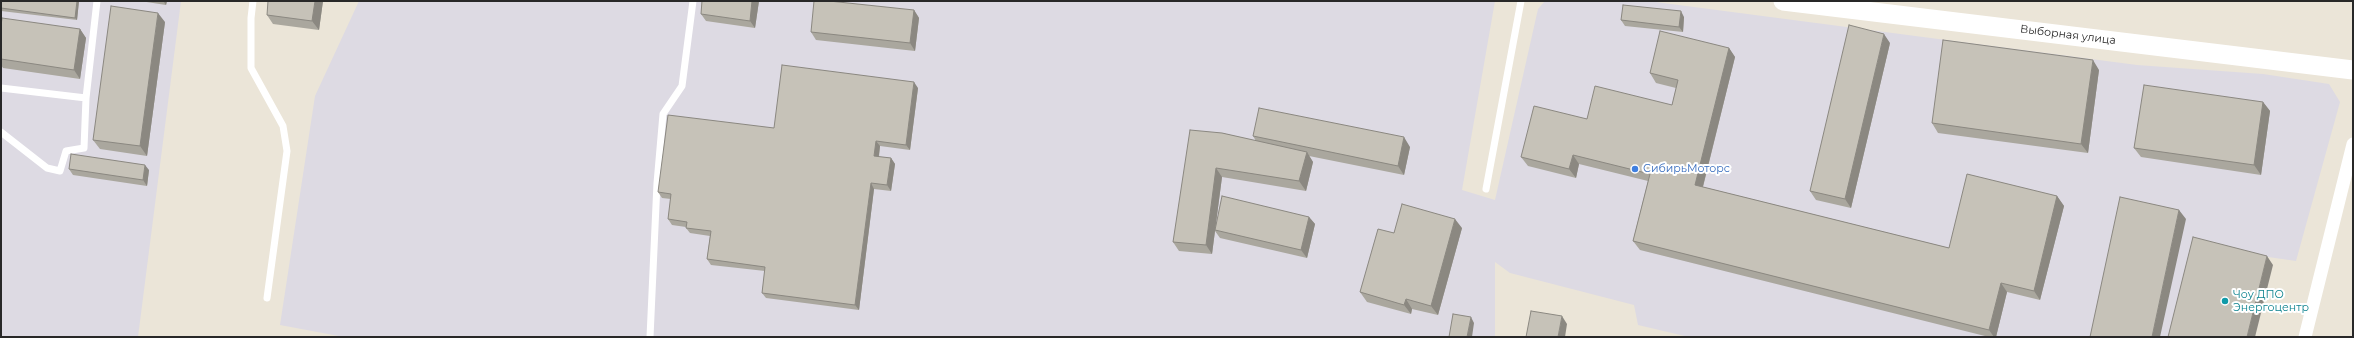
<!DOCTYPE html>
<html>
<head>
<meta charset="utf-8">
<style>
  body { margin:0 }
  #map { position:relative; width:2354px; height:338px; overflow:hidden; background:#ebe5d8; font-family:Montserrat,sans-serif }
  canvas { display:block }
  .frame { position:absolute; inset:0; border:2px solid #282828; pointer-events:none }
</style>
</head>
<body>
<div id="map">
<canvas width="2354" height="338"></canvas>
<div class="frame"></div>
</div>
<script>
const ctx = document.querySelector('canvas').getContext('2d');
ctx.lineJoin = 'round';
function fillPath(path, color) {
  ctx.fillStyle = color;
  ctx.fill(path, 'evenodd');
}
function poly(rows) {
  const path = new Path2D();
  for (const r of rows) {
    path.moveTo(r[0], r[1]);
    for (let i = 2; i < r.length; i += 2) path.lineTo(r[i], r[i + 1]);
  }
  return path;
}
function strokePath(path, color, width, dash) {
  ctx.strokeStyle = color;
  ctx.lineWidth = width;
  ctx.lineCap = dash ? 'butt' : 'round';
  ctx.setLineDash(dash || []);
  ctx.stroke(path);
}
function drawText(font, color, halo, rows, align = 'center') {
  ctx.font = font + ' Montserrat,sans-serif';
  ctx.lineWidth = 4;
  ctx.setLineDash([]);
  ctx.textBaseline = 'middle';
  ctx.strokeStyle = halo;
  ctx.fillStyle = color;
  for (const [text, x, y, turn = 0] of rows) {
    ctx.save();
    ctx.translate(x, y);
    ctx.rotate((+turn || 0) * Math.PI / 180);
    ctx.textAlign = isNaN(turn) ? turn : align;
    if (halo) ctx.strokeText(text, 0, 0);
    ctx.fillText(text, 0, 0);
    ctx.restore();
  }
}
const industrial = poly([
  [1,1,181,1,138,337,1,337],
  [359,1,1495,1,1462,190,1495,200,1538,9,1545,1,1648,1,2137,65,2263,74,2329,84,2340,102,2296,261,2199,247,2175,337,1689,337,1638,325,1634,305,1510,273,1495,262,1495,337,344,337,280,325,315,96]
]);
const lane = poly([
  [253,1,251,18,251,68,283,126,287,151,267,298],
  [1,88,86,98],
  [1,132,47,168,60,171,66,151,84,148,86,98,97,1],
  [1486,189,1521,1],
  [650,337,657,183,663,114,682,86,693,1]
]);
const street = poly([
  [2305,337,2353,144]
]);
const secondary = poly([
  [1783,1,2353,70]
]);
const wall = poly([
  [1,1,79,1,77,20,1,11],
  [140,1,167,1,166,5],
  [323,1,319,30,273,24,267,15],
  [702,1,759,1,755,28,706,21,701,14],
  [914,10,919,18,915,51,816,40,811,32],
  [1684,17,1683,32,1625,26,1621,20],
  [165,22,147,156,100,149,93,140],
  [1,26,80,29,86,38,80,79,3,68,1,65],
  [1890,43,1851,208,1816,200,1810,191],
  [1729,48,1735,57,1703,187,1949,248,2057,196,2064,206,2040,300,2007,292,1996,337,1989,337,1640,250,1633,241,1648,181,1579,164,1576,178,1528,166,1521,157,1672,105,1676,88,1656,83,1650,73],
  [2099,70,2088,153,1938,133,1932,123],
  [918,88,910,150,880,146,879,157,891,158,895,164,891,191,874,189,859,310,766,298,762,293,765,271,711,265,707,259,710,236,690,233,686,228,686,227,672,225,668,219,671,199,662,198,658,192,774,128],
  [2263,102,2270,111,2261,175,2141,157,2134,148],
  [1222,133,1256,141,1253,136,1410,147,1404,175,1309,156,1313,162,1306,191,1222,177,1216,223,1309,217,1315,224,1307,258,1220,238,1215,231,1212,254,1179,251,1173,242],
  [69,169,149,170,147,186,73,175],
  [1462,228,1438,315,1412,309,1411,314,1367,302,1360,292,1394,233]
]);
const shadedWall = poly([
  [77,1,79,1,77,20,75,18],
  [164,1,167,1,166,5,164,2],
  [315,1,323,1,319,30,312,21],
  [752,1,759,1,755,28,750,21],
  [914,10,919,18,915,51,910,43],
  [1681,11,1684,17,1683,32,1679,27],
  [158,13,165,22,147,156,140,146],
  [80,29,86,38,80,79,74,70],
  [1884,34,1890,43,1851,208,1845,199],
  [1729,48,1735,57,1701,194,1695,185],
  [2093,60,2099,70,2088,153,2081,144],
  [914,82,918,88,910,150,906,145],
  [2263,102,2270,111,2261,175,2254,165],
  [1404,137,1410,147,1404,175,1398,166],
  [876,141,880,146,878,162,874,156],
  [1307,152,1313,162,1306,191,1299,181],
  [1573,155,1579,164,1576,178,1569,169],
  [891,158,895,164,891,191,887,185],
  [145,165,149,170,147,186,143,180],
  [1216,168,1222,177,1212,254,1206,245],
  [871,183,874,189,859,310,855,305],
  [2057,196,2064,206,2040,300,2034,291],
  [2179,210,2186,219,2160,337,2152,337],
  [1309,217,1315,224,1307,258,1301,250],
  [1455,219,1462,228,1438,315,1431,306],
  [2267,256,2273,265,2255,337,2247,337],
  [2001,283,2007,292,1996,337,1994,337,1989,330],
  [1406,299,1412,309,1411,314,1404,305],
  [1562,316,1567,324,1565,337,1558,337],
  [1471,317,1474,323,1472,337,1467,337]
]);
const building = poly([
  [1,1,77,1,75,18,1,8,1,1],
  [268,1,315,1,312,21,267,15,268,1],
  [702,1,752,1,750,21,701,14,702,1],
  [814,1,829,1,914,10,910,43,811,32,814,1],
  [1623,5,1681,11,1679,27,1621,20,1623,5],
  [111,6,158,13,140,146,93,140,111,6],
  [2,18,80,29,74,70,1,59,1,26,2,18],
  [1849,25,1884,34,1845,199,1810,191,1849,25],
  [1660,31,1729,48,1695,185,1949,248,1967,174,2057,196,2034,291,2001,283,1989,330,1633,241,1650,174,1573,155,1569,169,1521,157,1534,106,1587,119,1595,86,1672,105,1678,80,1650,73,1660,31],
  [1943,40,2093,60,2081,144,1932,123,1943,40],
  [782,65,914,82,906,145,876,141,874,156,891,158,887,185,871,183,855,305,762,293,765,267,707,259,711,231,686,228,687,222,668,219,671,194,658,192,668,115,774,128,782,65],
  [2144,85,2263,102,2254,165,2134,148,2144,85],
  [1259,108,1404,137,1398,166,1253,136,1259,108],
  [1190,130,1222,133,1307,152,1299,181,1216,168,1206,245,1173,242,1190,130],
  [71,154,145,165,143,180,69,169,71,154],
  [1222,196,1309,217,1301,250,1215,230,1222,196],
  [2120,197,2179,210,2152,337,2090,337,2120,197],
  [1402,204,1455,219,1431,306,1406,299,1404,305,1360,292,1378,229,1394,233,1402,204],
  [2193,237,2267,256,2247,337,2168,337,2193,237],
  [1531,311,1562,316,1558,337,1526,337,1531,311],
  [1453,314,1471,317,1467,337,1449,337,1453,314]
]);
const markers = [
  [1635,169,4,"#3f7fe0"],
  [2225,301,4,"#0f9aa8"]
];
const streetNames = [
  ["Выборная улица",2068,35,7]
];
const shopNames = [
  ["СибирьМоторс",1643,169]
];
const cultureNames = [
  ["Чоу ДПО",2233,295],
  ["Энергоцентр",2233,308]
];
fillPath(industrial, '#dddae3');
strokePath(lane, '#fff', 7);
strokePath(street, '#fff', 13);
strokePath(secondary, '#fff', 19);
fillPath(wall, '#aaa79e');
fillPath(shadedWall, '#8b8881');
fillPath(building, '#c6c2b8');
strokePath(building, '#8b8881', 1);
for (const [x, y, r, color] of markers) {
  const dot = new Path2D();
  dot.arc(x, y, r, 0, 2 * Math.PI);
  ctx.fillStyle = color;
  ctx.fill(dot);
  strokePath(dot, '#fff', 1.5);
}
drawText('11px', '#282828', '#fff', streetNames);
drawText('11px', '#366cbe', '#fff', shopNames, 'left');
drawText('11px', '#0d838f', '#fff', cultureNames, 'left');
</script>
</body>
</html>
